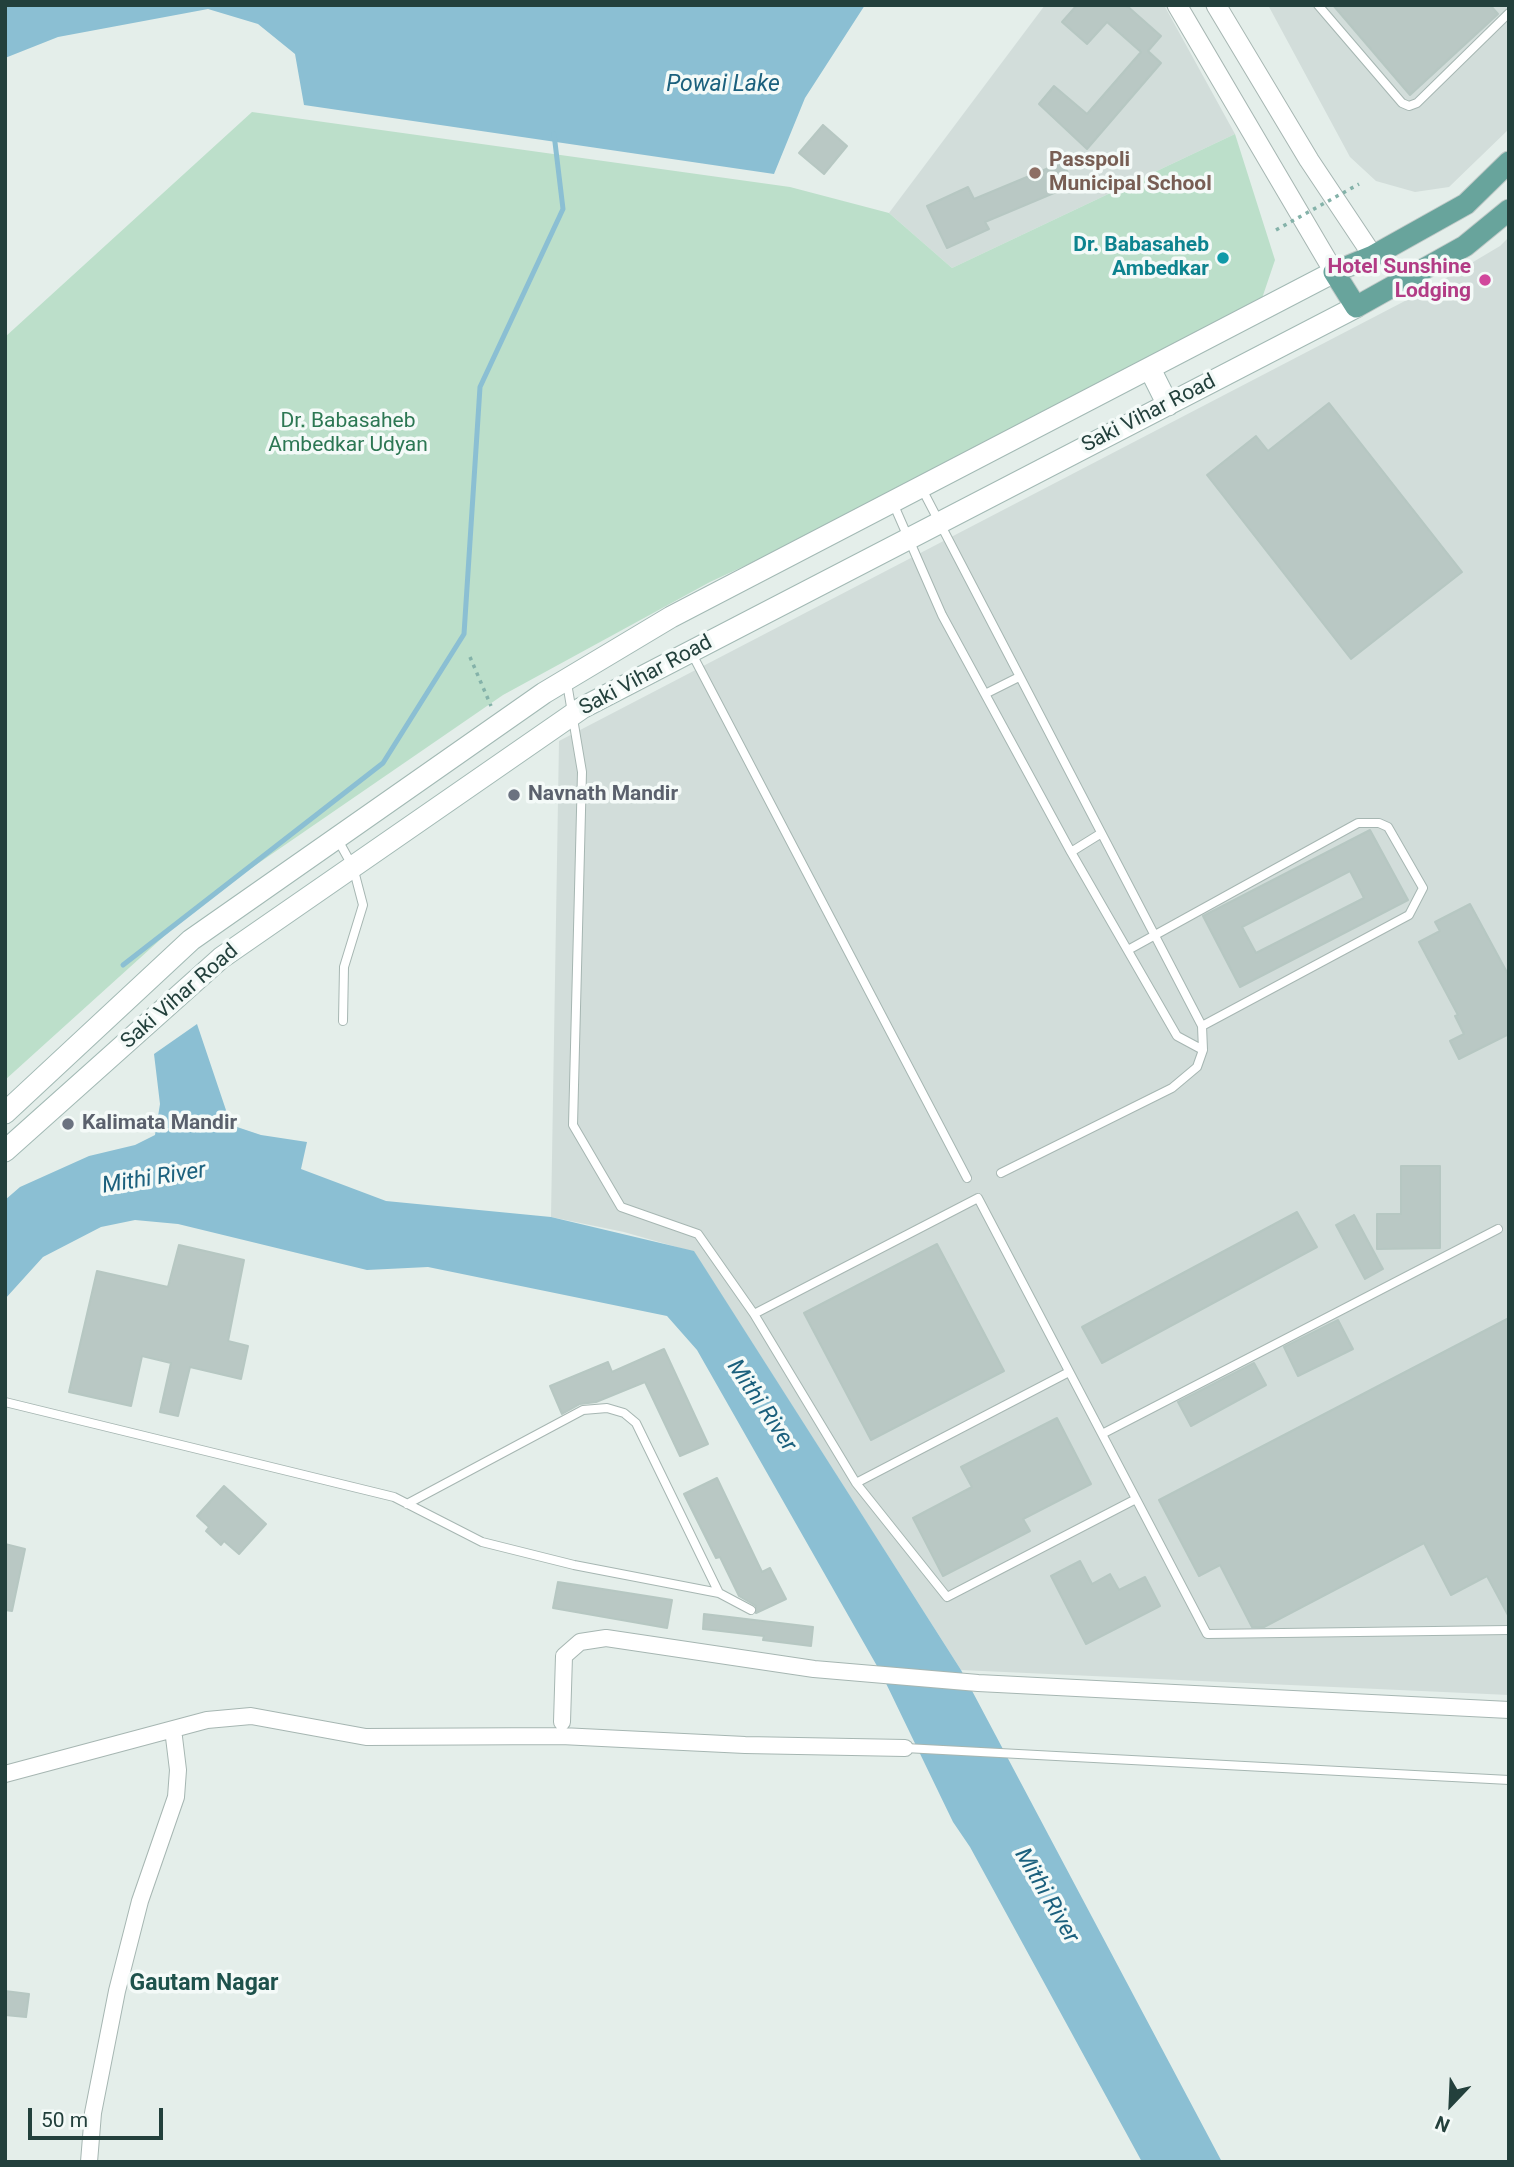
<!DOCTYPE html>
<html>
<head>
<meta charset="utf-8">
<style>
  body { margin:0 }
  #map { position:relative; width:1514px; height:2167px; overflow:hidden; background:#e4eeea; font-family:Roboto,sans-serif }
  canvas { display:block }
  .frame { position:absolute; inset:0; border:7px solid #23403c; pointer-events:none }
  .north { position:absolute; left:1416px; top:2069px; width:70px; height:70px; -webkit-text-stroke:5px #f4faf8; paint-order:stroke; rotate:203deg; font-size:19px; font-weight:700; line-height:28px; text-align:center; color:#23403c }
  .north::after { content:''; display:block; margin:auto; width:24px; height:32px; background:#23403c; clip-path:polygon(50% 0,100% 100%,50% 72%,0 100%) }
  .scale { position:absolute; left:28px; top:2108px; width:135px; height:32px; box-sizing:border-box; border:4px solid #23403c; border-top:0; padding-left:9px; font-size:21px; line-height:24px; white-space:nowrap; color:#23403c; -webkit-text-stroke:5px #f4faf8; paint-order:stroke }
</style>
</head>
<body>
<div id="map">
<canvas width="1514" height="2167"></canvas>
<div class="frame"></div>
<div class="north">N</div>
<div class="scale">50 m</div>
</div>
<script>
const ctx = document.querySelector('canvas').getContext('2d');
ctx.lineJoin = 'round';
function fillPath(path, color) {
  ctx.fillStyle = color;
  ctx.fill(path, 'evenodd');
}
function poly(rows) {
  const path = new Path2D();
  for (const r of rows) {
    path.moveTo(r[0], r[1]);
    for (let i = 2; i < r.length; i += 2) path.lineTo(r[i], r[i + 1]);
  }
  return path;
}
function strokePath(path, color, width, dash) {
  ctx.strokeStyle = color;
  ctx.lineWidth = width;
  ctx.lineCap = dash ? 'butt' : 'round';
  ctx.setLineDash(dash || []);
  ctx.stroke(path);
}
function drawText(font, color, halo, rows, align = 'center') {
  ctx.font = font + ' Roboto,sans-serif';
  ctx.lineWidth = 7;
  ctx.setLineDash([]);
  ctx.textBaseline = 'middle';
  ctx.strokeStyle = halo;
  ctx.fillStyle = color;
  for (const [text, x, y, turn = 0] of rows) {
    ctx.save();
    ctx.translate(x, y);
    ctx.rotate((+turn || 0) * Math.PI / 180);
    ctx.textAlign = isNaN(turn) ? turn : align;
    if (halo) ctx.strokeText(text, 0, 0);
    ctx.fillText(text, 0, 0);
    ctx.restore();
  }
}
const built = poly([
  [1045,5,1164,5,1235,134,952,268,889,213],
  [1268,5,1509,5,1509,129,1449,187,1415,192,1376,181,1350,157],
  [1509,237,1509,1695,961,1670,694,1252,624,1232,551,1217,559,741,1426,290,1500,246]
]);
const green = poly([
  [252,112,790,187,889,213,952,268,1235,134,1275,260,1254,322,1194,357,710,582,503,695,202,902,5,1080,5,337]
]);
const water = poly([
  [5,5,865,5,805,98,774,174,304,105,295,54,258,24,208,9,58,37,5,58],
  [197,1024,231,1125,261,1135,307,1142,301,1169,386,1201,551,1217,694,1251,961,1670,1222,2162,1142,2162,970,1847,953,1822,881,1673,697,1350,667,1316,428,1267,367,1270,178,1224,135,1220,101,1227,43,1257,5,1299,5,1200,20,1187,89,1156,135,1145,155,1135,160,1104,154,1054]
]);
const stream = poly([
  [123,965,383,763,464,634,480,387,563,209,554,134]
]);
const building = poly([
  [1077,5,1126,5,1161,36,1148,51,1161,63,1087,149,1039,104,1054,86,1087,114,1141,52,1107,22,1087,44,1062,22,1077,5],
  [1333,5,1490,5,1498,14,1410,95,1333,5],
  [823,125,847,146,824,174,799,153,823,125],
  [1063,162,1073,185,985,222,989,229,947,248,927,206,968,187,974,199,1063,162],
  [1329,403,1462,572,1351,659,1207,475,1256,436,1268,451,1329,403],
  [1370,830,1408,900,1240,987,1203,916,1370,830],
  [1350,871,1364,898,1256,953,1242,927,1350,871],
  [1470,904,1509,976,1509,1034,1459,1059,1450,1041,1464,1034,1455,1016,1458,1015,1419,942,1440,931,1435,922,1470,904],
  [1401,1166,1440,1166,1440,1248,1377,1249,1377,1214,1401,1214,1401,1166],
  [1297,1212,1317,1247,1102,1363,1082,1327,1297,1212],
  [1354,1215,1383,1269,1365,1279,1336,1225,1354,1215],
  [937,1244,1004,1371,871,1440,804,1313,937,1244],
  [179,1245,244,1260,228,1341,248,1346,241,1379,190,1367,178,1416,160,1412,171,1363,142,1356,131,1406,69,1392,97,1271,168,1287,179,1245],
  [1509,1318,1509,1617,1487,1576,1451,1595,1424,1543,1264,1627,1252,1627,1220,1565,1199,1576,1159,1500,1509,1318],
  [1338,1320,1353,1349,1298,1376,1284,1347,1338,1320],
  [664,1349,708,1444,680,1456,645,1382,596,1402,580,1404,562,1414,550,1386,608,1362,612,1372,664,1349],
  [1254,1363,1266,1385,1191,1426,1178,1402,1254,1363],
  [1057,1418,1091,1484,1023,1519,1030,1531,943,1576,913,1518,972,1487,961,1467,1057,1418],
  [717,1478,762,1572,770,1568,786,1599,756,1613,756,1606,739,1596,720,1557,716,1558,684,1494,717,1478],
  [224,1486,266,1524,239,1554,224,1541,221,1545,206,1531,209,1527,197,1516,224,1486],
  [5,1544,25,1549,12,1611,5,1610,5,1544],
  [1080,1561,1092,1584,1110,1574,1119,1590,1145,1577,1160,1606,1086,1644,1051,1576,1080,1561],
  [558,1582,672,1600,667,1628,553,1608,558,1582],
  [704,1614,813,1627,811,1646,763,1640,764,1636,703,1629,704,1614],
  [5,1991,29,1994,26,2017,5,2015,5,1991]
]);
const path = poly([
  [470,657,491,706]
]);
const service = poly([
  [1318,5,1402,103,1409,106,1417,103,1509,13],
  [893,503,942,615,1071,852,1177,1036,1203,1050,1202,1026,922,489],
  [691,652,967,1178],
  [567,683,582,772,573,1125,621,1207,698,1234,754,1314,856,1483,947,1597,1136,1499],
  [985,694,1019,677],
  [338,840,353,867,363,905,344,967,343,1021],
  [1071,852,1100,834],
  [1128,950,1358,823,1379,823,1388,827,1423,888,1409,915,1202,1026],
  [1001,1173,1172,1088,1197,1067,1203,1050],
  [754,1314,978,1198,1207,1634,1509,1630],
  [5,1402,394,1497,482,1542,574,1565,719,1593,751,1610],
  [1102,1434,1498,1229],
  [856,1483,1069,1372],
  [407,1504,583,1410,607,1408,624,1413,636,1423,719,1593],
  [905,1748,1509,1780]
]);
const minor = poly([
  [562,1722,564,1656,580,1642,606,1638,814,1669,978,1683,1509,1710],
  [5,1774,207,1720,251,1716,366,1737,561,1736,745,1745,905,1748],
  [89,2162,93,2113,117,1991,140,1901,176,1797,178,1770,173,1729]
]);
const tertiary = poly([
  [1177,5,1334,272],
  [1216,5,1309,160,1373,256]
]);
const secondary = poly([
  [1150,369,1168,405],
  [5,1113,191,940,544,693,671,617,1334,272],
  [5,1151,221,958,582,708,1356,307]
]);
const primary = poly([
  [1509,162,1466,204,1373,256,1334,272,1356,307,1465,246,1509,210]
]);
const pathBridge = poly([
  [1276,230,1359,184]
]);
const markers = [
  [1035,173,7,"#8d6e63"],
  [1223,258,7,"#0f9aa8"],
  [1485,280,7,"#d1479c"],
  [514,795,7,"#6b7280"],
  [68,1124,7,"#6b7280"]
];
const educationNames = [
  ["Passpoli",1049,161],
  ["Municipal School",1049,185]
];
const cultureNames = [
  ["Dr. Babasaheb",1209,246],
  ["Ambedkar",1209,270]
];
const hotelNames = [
  ["Hotel Sunshine",1471,268],
  ["Lodging",1471,292]
];
const streetNames = [
  ["Saki Vihar Road",1149,414,-27],
  ["Saki Vihar Road",646,676,-28],
  ["Saki Vihar Road",180,997,-41]
];
const parkNames = [
  ["Dr. Babasaheb",348,422],
  ["Ambedkar Udyan",348,446]
];
const worshipNames = [
  ["Navnath Mandir",528,795],
  ["Kalimata Mandir",82,1124]
];
const waterNames = [
  ["Powai Lake",723,85],
  ["Mithi River",154,1179,-9],
  ["Mithi River",761,1406,56],
  ["Mithi River",1046,1896,60]
];
const neighbourhoodNames = [
  ["Gautam Nagar",204,1984]
];
fillPath(built, '#d2ddda');
fillPath(green, '#bcdfca');
fillPath(water, '#8bbfd3');
strokePath(stream, '#8bbfd3', 5);
fillPath(building, '#b9c8c4');
strokePath(building, '#b6c7c2', 2);
strokePath(service, '#a6b6b2', 10);
strokePath(minor, '#a6b6b2', 18);
strokePath(tertiary, '#a6b6b2', 21);
strokePath(secondary, '#a2b9b4', 23);
strokePath(primary, '#c1cac8', 23);
strokePath(path, '#84b2a9', 3.5, [3.5, 5]);
strokePath(service, '#fff', 8);
strokePath(minor, '#fff', 16);
strokePath(tertiary, '#fff', 19);
strokePath(secondary, '#fff', 21);
strokePath(primary, '#68a49c', 21);
strokePath(pathBridge, '#84b2a9', 3.5, [3.5, 5]);
for (const [x, y, r, color] of markers) {
  const dot = new Path2D();
  dot.arc(x, y, r, 0, 2 * Math.PI);
  ctx.fillStyle = color;
  ctx.fill(dot);
  strokePath(dot, '#f4faf8', 2.5);
}
drawText('bold 21px', '#785e54', '#f4faf8', educationNames, 'left');
drawText('bold 21px', '#0d838f', '#f4faf8', cultureNames, 'right');
drawText('bold 21px', '#b23c85', '#f4faf8', hotelNames, 'right');
drawText('21px', '#23403c', '#f4faf8', streetNames);
drawText('21px', '#2c7753', '#f4faf8', parkNames);
drawText('bold 21px', '#5b616d', '#f4faf8', worshipNames, 'left');
drawText('italic 23px', '#1b607d', '#f4faf8', waterNames);
drawText('bold 23px', '#1e524c', '#f4faf8', neighbourhoodNames);
</script>
</body>
</html>
